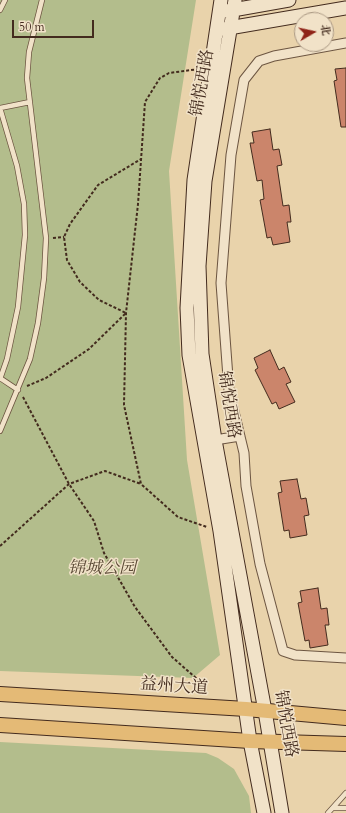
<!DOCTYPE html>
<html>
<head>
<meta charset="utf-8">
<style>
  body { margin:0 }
  #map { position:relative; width:346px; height:813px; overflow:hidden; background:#e9d3ab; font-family:Cardo,"Noto Serif SC",serif }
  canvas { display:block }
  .north { position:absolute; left:294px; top:12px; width:40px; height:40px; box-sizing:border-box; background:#f1e2c8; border:1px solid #ab9984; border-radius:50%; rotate:81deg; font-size:11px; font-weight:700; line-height:16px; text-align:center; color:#432b1e }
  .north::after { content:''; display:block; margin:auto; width:14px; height:18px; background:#8f2418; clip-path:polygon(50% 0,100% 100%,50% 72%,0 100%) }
  .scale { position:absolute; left:12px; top:20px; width:82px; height:18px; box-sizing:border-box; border:2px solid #432b1e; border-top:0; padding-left:5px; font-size:12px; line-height:14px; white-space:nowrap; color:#432b1e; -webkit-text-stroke:3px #f1e2c8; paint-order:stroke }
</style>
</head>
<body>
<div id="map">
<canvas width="346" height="813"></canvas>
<div class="north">北</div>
<div class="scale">50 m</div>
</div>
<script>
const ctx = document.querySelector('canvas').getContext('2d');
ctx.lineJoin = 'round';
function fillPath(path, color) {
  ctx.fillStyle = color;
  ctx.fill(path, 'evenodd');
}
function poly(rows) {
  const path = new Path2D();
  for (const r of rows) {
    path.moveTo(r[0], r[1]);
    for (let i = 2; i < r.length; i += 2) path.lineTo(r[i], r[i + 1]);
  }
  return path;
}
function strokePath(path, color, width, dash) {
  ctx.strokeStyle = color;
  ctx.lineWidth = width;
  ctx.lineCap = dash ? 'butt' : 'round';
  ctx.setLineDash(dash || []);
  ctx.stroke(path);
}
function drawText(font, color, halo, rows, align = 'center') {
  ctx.font = font + ' Cardo,"Noto Serif SC",serif';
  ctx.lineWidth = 3;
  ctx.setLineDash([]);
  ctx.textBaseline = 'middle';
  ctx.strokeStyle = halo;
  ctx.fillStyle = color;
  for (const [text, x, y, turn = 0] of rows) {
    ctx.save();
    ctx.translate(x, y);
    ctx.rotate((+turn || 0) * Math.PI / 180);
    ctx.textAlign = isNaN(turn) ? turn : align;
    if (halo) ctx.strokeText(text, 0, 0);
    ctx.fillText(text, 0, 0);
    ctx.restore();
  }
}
const green = poly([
  [0,0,196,0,169,171,187,460,220,655,193,678,0,671],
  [0,742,206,753,218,758,234,769,249,796,251,813,0,813]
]);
const building = poly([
  [346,68,346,127,341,127,334,81,337,80,335,69,346,68],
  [270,129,273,150,279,149,282,165,277,166,283,206,289,205,291,222,287,222,290,242,273,245,271,237,267,238,260,200,264,199,262,180,257,181,250,143,254,143,252,132,270,129],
  [270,350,279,370,284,367,291,382,286,384,295,402,279,409,276,402,272,404,255,370,258,368,254,358,270,350],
  [297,479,301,499,306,498,309,515,304,516,307,535,290,538,289,530,284,531,278,493,282,492,280,481,297,479],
  [318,588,321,609,327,608,329,625,325,625,328,645,310,648,309,640,305,641,298,603,302,602,300,591,318,588]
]);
const path = poly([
  [199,69,169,73,160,78,145,102,138,204,126,313,124,405,141,484,178,517,207,527],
  [53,238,64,237],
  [27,386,46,378,89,349,126,313,99,300,80,282,67,260,64,237,70,224,98,185,141,159],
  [23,397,69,484,94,521,104,553,135,607,172,657,196,678,200,694],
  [0,546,69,484,105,471,141,484]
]);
const lane = poly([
  [0,10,5,0],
  [0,108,17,166,24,204,25,235,18,307,7,359,0,379],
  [0,108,30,102],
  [0,378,18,390],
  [0,431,30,359,38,323,44,278,46,238,27,78,29,52,42,0],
  [333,808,346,808],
  [328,813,346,793]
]);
const street = poly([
  [346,43,274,56,259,61,244,80,231,155,221,283,229,391,244,453,246,486,260,564,283,651,295,655,346,658],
  [215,440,240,436]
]);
const secondary = poly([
  [221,0,194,180,187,308,189,355,220,531,250,741,264,813],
  [235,0,205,181,199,266,202,354,215,440,265,711,282,813],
  [227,11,289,0],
  [223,29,346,8]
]);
const primary = poly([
  [0,694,246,709,346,718],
  [0,725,250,741,346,744]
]);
const streetNames = [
  ["锦悦西路",203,83,-80],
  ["锦悦西路",228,405,81],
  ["益州大道",174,687,4],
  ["锦悦西路",285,724,80]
];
const parkNames = [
  ["锦城公园",102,569]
];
fillPath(green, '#b3bd8c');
fillPath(building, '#cb856b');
strokePath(building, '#432b1e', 1);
strokePath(lane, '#6c5541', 6);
strokePath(street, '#6c5541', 11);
strokePath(secondary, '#432b1e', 15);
strokePath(primary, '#432b1e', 16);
strokePath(path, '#432b1e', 2, [3, 2]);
strokePath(lane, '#f1e2c8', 4.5);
strokePath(street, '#f1e2c8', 9);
strokePath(secondary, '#f1e2c8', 13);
strokePath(primary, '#e4ba76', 14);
drawText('17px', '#432b1e', '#f1e2c8', streetNames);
drawText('italic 17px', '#594834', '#f1e2c8', parkNames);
</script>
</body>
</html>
